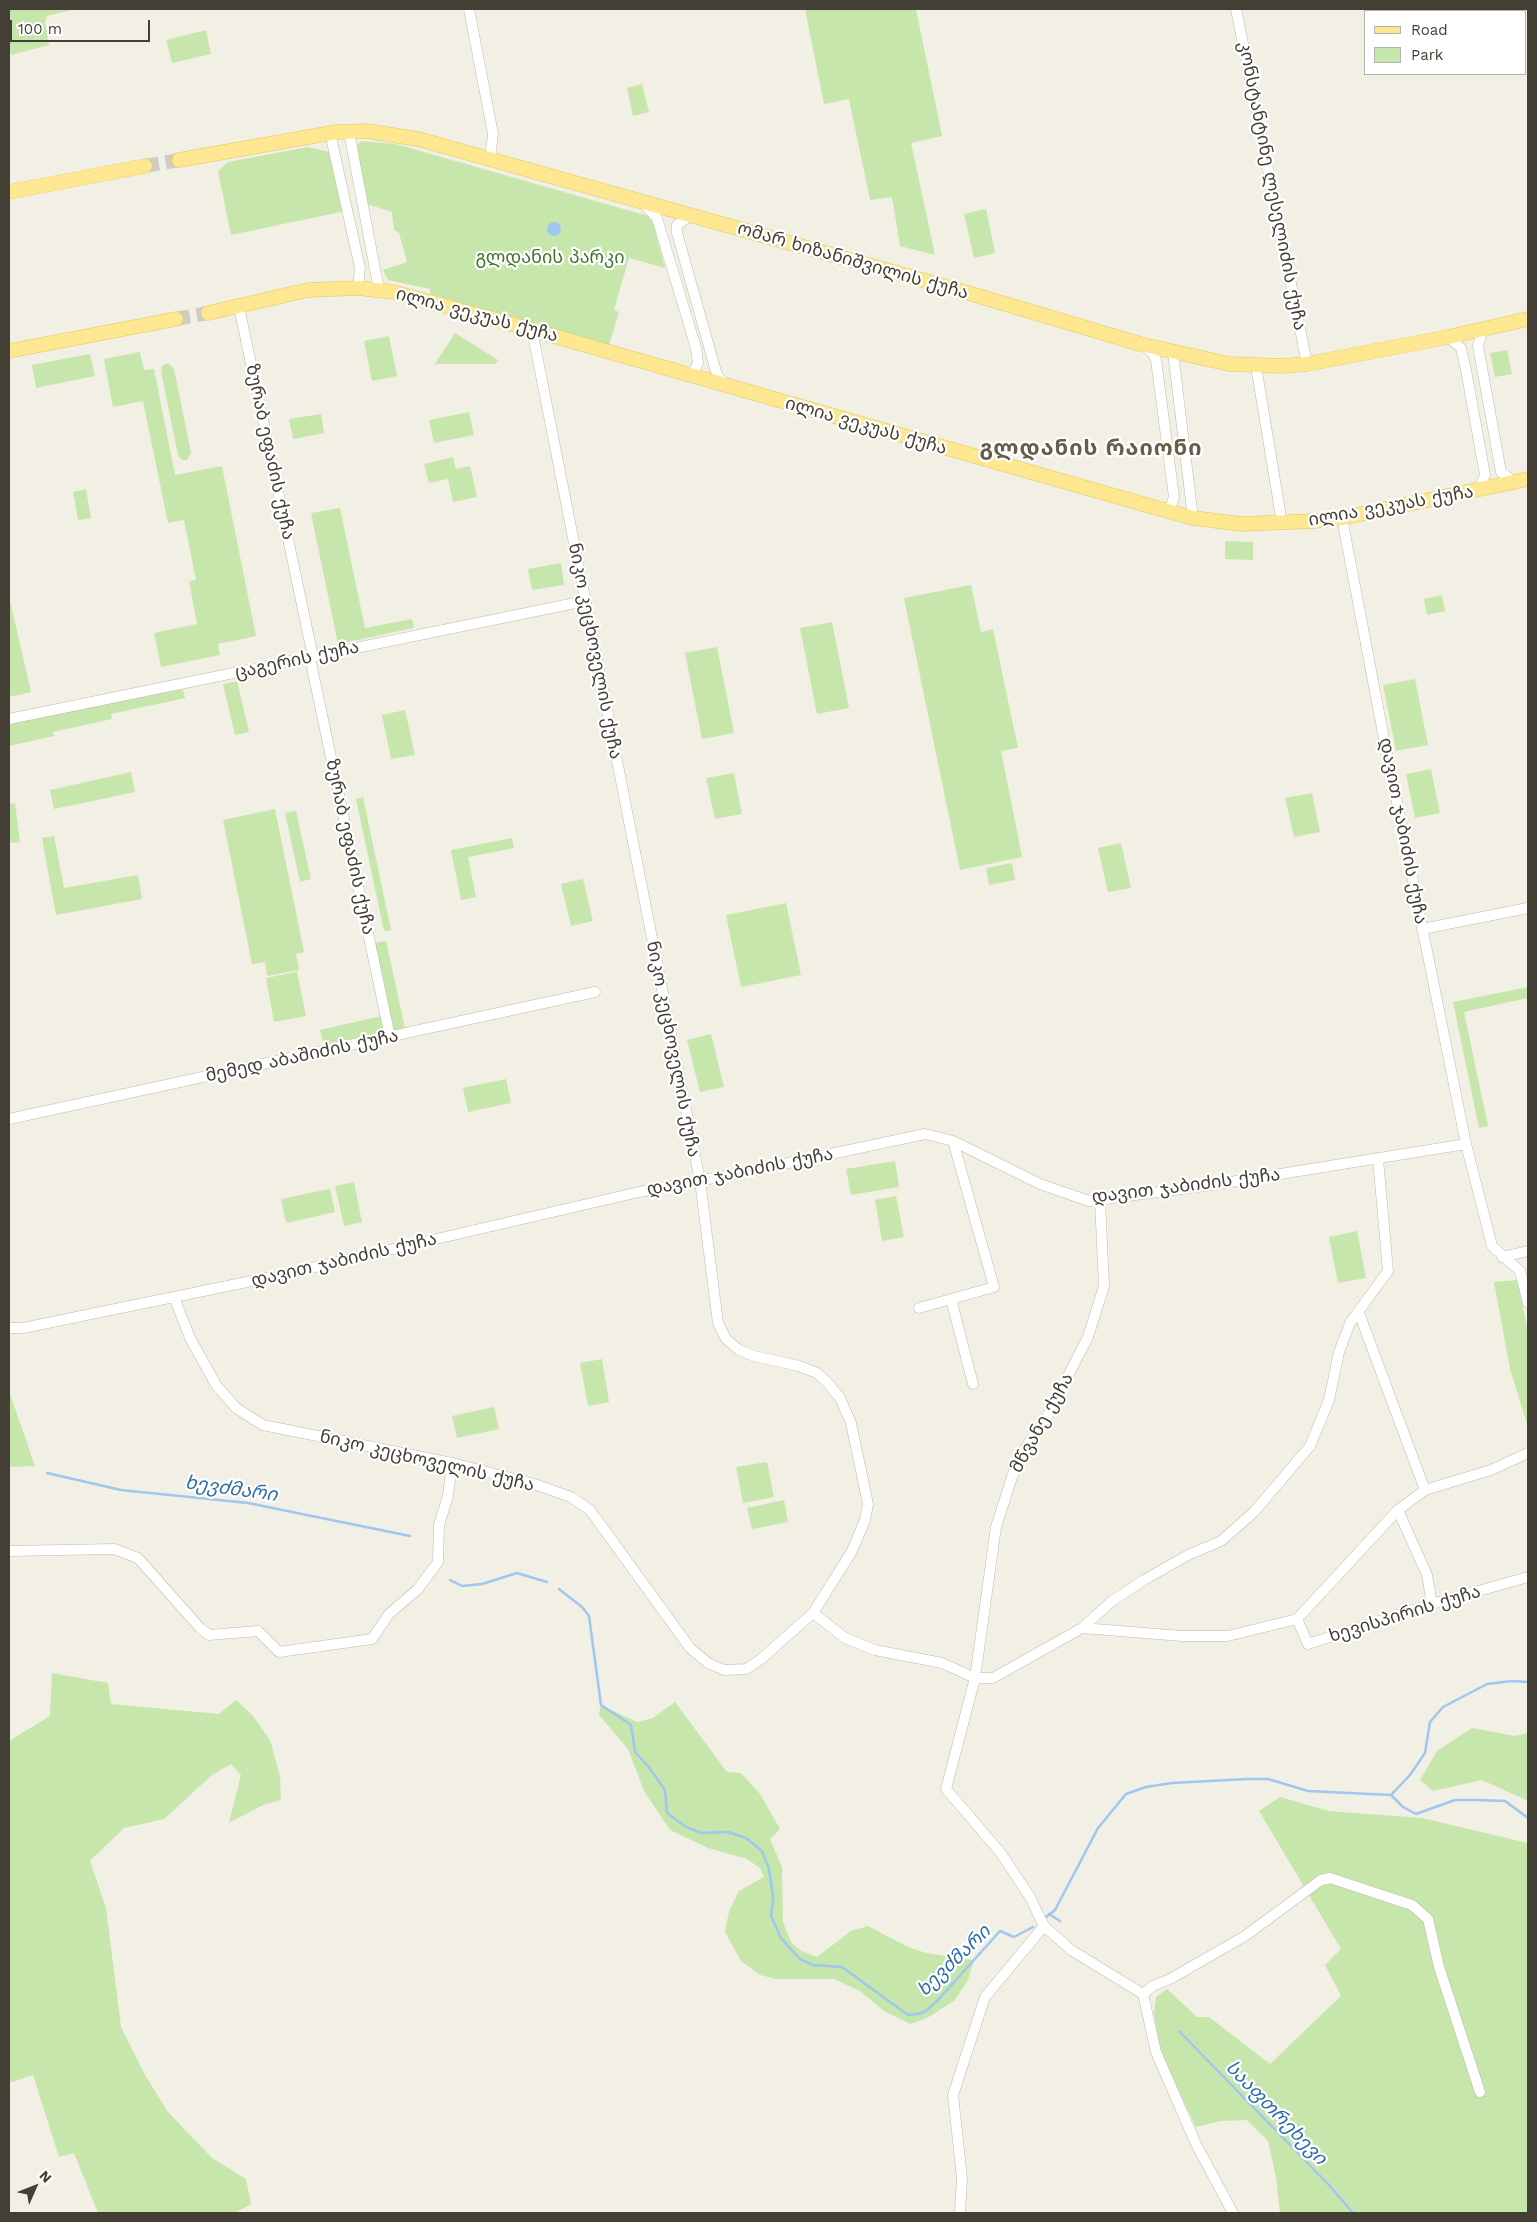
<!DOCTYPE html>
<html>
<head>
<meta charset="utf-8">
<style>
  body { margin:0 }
  #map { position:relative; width:1537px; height:2222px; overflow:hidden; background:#f2efe4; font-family:"Work Sans",sans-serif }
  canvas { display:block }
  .frame { position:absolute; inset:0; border:10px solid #443f34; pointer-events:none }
  .legend { position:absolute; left:1364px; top:10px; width:162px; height:65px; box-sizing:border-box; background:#fff; border:1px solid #b4b2ae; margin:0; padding:6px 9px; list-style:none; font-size:15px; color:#443f34 }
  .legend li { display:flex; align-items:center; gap:10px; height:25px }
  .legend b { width:25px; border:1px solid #b4b2ae }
  .north { position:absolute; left:10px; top:2162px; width:50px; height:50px; -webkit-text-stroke:4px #fff; paint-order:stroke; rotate:46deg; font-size:14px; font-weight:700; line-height:20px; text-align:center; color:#443f34 }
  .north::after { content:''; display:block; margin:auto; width:18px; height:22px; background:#443f34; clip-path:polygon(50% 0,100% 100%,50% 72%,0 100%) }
  .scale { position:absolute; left:10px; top:20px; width:140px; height:22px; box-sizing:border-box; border:2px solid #443f34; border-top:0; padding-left:6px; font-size:15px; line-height:18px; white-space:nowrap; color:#443f34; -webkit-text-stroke:4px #fff; paint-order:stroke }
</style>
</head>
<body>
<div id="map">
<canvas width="1537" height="2222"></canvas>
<div class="frame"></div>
<ul class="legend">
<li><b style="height:6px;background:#fde891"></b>Road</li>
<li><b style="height:14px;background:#c7e6ac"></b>Park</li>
</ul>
<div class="north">N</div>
<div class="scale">100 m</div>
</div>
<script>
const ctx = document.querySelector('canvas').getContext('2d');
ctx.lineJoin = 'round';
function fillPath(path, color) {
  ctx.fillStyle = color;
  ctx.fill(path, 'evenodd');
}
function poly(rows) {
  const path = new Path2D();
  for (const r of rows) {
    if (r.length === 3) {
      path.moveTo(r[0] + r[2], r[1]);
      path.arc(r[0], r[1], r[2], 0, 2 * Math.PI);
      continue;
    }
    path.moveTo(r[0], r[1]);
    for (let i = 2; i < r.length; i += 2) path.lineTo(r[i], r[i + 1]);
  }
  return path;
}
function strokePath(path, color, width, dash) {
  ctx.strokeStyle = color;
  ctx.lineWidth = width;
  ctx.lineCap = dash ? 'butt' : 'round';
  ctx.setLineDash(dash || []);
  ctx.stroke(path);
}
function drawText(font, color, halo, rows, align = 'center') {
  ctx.font = font + ' "Work Sans","Noto Sans Georgian",sans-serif';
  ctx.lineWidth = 4.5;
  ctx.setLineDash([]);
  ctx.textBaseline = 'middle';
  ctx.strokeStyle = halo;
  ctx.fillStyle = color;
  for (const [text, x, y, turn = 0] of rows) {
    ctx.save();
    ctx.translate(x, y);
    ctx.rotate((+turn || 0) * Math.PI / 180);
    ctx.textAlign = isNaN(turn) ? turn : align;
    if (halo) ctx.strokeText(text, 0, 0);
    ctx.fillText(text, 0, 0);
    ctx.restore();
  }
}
const green = poly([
  [9,9,75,9,47,16,45,22,49,45,11,55,9,45],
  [805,9,916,9,942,136,911,143,935,255,900,246,892,197,870,200,849,99,824,104],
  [206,30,211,54,172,63,166,40],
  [642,84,649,112,633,116,627,88],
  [361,141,396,144,648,216,653,223,665,268,629,258,614,310,619,312,609,345,430,294,430,289,388,280,383,270,407,262,399,233,394,230,392,212,367,204,355,147],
  [308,147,330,152,345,211,231,235,218,171,228,162],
  [986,209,995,253,974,258,964,214],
  [455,333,498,360,495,364,435,364],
  [389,336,397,376,372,381,364,341],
  [1507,350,1512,374,1495,377,1490,353],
  [140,352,144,370,154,369,175,475,222,466,256,636,218,644,220,655,161,667,154,633,197,624,189,581,196,580,184,520,168,523,143,401,113,407,104,359],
  [90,354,95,376,36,388,32,365],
  [168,363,174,369,191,453,187,460,182,460,178,455,161,371,162,366],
  [469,412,474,435,434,443,429,420],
  [321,414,324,433,293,439,289,419],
  [453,457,456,469,470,466,477,497,453,502,448,479,429,483,424,464],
  [86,489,91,518,78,520,73,492],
  [340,508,365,628,412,619,414,628,338,644,311,513],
  [1225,541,1253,542,1253,560,1225,559],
  [561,563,564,585,532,590,528,569],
  [971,585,981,632,993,629,1018,748,1001,751,1022,857,960,870,904,598],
  [1442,595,1445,611,1427,615,1424,599],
  [9,596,31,692,9,697],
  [832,622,849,708,817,714,800,628],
  [717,647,734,733,702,739,685,653],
  [1415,679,1428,745,1396,751,1383,685],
  [237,681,249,732,235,735,223,684],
  [182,686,185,698,111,714,112,719,53,732,54,736,9,746,9,724],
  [405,710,415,755,391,759,382,715],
  [1431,769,1440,813,1415,818,1406,774],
  [131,772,135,792,54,809,50,790],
  [734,773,742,814,715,819,706,778],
  [1312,793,1320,832,1294,837,1285,798],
  [363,797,391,930,384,931,356,799],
  [15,803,20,842,9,843,9,804],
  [275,809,304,952,296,954,299,970,267,976,265,962,252,964,223,820],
  [296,811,311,879,300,882,285,813],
  [54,836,64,888,138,875,142,899,56,915,42,838],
  [512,838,514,848,468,857,476,897,461,900,451,850],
  [1121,843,1131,888,1108,892,1098,848],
  [1012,863,1015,880,989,885,986,868],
  [583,879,593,921,571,926,561,884],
  [786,903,801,975,741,987,726,915],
  [386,941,405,1028,324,1045,320,1030,390,1014,374,943],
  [297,972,306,1016,274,1022,266,978],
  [1528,987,1528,998,1464,1012,1488,1126,1479,1128,1453,1002],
  [711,1034,724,1087,700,1092,687,1040],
  [506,1079,511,1103,468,1112,463,1088],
  [895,1161,899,1187,851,1195,846,1169],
  [354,1182,362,1222,344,1226,335,1186],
  [330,1189,335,1212,286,1223,281,1199],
  [896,1196,904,1237,882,1241,875,1200],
  [1357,1231,1366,1278,1338,1283,1329,1237],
  [1517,1280,1528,1331,1528,1427,1510,1369,1494,1282],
  [602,1359,609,1402,588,1406,580,1363],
  [9,1391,35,1466,9,1467],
  [494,1407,499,1429,457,1438,452,1416],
  [767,1462,774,1497,743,1503,736,1467],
  [784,1500,788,1522,752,1529,747,1508],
  [52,1673,108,1683,111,1704,219,1714,236,1700,253,1716,270,1740,280,1776,281,1800,263,1805,229,1823,241,1775,231,1764,212,1775,164,1819,124,1828,90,1861,106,1908,121,2027,145,2075,168,2112,212,2158,246,2179,251,2204,235,2213,98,2213,74,2153,59,2157,33,2075,9,2083,9,1741,50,1716],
  [675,1702,727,1772,741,1773,760,1794,780,1829,770,1839,782,1867,783,1922,791,1942,801,1951,817,1957,851,1931,868,1926,908,1947,926,1953,974,1960,968,1980,955,2000,927,2018,910,2024,884,2011,860,1991,834,1979,776,1979,760,1975,741,1961,725,1932,729,1911,739,1891,764,1877,760,1868,747,1859,708,1848,670,1830,644,1791,628,1749,599,1715,601,1705,637,1722,653,1718],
  [1472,1728,1515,1736,1528,1733,1528,1801,1482,1780,1433,1791,1420,1780,1437,1751],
  [1280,1797,1329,1811,1422,1818,1528,1843,1528,2213,1280,2213,1276,2177,1268,2141,1247,2120,1221,2121,1196,2127,1160,2051,1154,2013,1156,1997,1167,1989,1197,2017,1209,2017,1270,2064,1341,1996,1325,1965,1341,1949,1259,1811]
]);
const water = poly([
  [554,229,7]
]);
const stream = poly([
  [47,1473,121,1490,248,1503,410,1536],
  [450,1580,462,1586,482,1584,517,1573,547,1582],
  [559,1589,582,1607,589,1616,601,1705,631,1725,635,1752,648,1766,665,1790,667,1813,686,1827,701,1833,728,1832,746,1838,762,1851,768,1866,771,1881,773,1899,771,1916,781,1938,800,1959,813,1965,842,1967,908,2015,918,2014,926,2011,937,2001,1000,1931,1014,1937,1033,1927],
  [1391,1795,1410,1775,1425,1753,1430,1722,1443,1707,1487,1684,1512,1681,1528,1682],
  [1391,1795,1403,1807,1416,1814,1455,1800,1476,1800,1505,1801,1528,1818],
  [1049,1914,1060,1921],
  [1046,1917,1055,1910,1098,1828,1126,1794,1146,1787,1172,1783,1247,1779,1268,1779,1308,1791,1391,1795],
  [1179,2031,1329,2185,1353,2213]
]);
const majorTunnel = poly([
  [145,166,179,160],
  [176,319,208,313]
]);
const minor = poly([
  [469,9,493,134,490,158],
  [1236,9,1307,364],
  [349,132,379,290],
  [330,133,360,268,358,288],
  [643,203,657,218,696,348,698,363,694,371,687,374],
  [690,216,677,225,677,233,715,368,718,377,727,385],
  [239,307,313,657],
  [1483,329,1478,346,1501,472,1514,482],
  [1448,337,1461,348,1466,370,1485,475,1479,490],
  [1143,346,1152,352,1156,360,1174,497,1171,506,1164,510],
  [1173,352,1193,518],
  [1256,366,1282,523],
  [1342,518,1380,718,1466,1144,1492,1246,1520,1271,1528,1303],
  [310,658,390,1037],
  [9,719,585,601],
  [1422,929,1528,908],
  [9,1119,595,992],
  [1100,1200,1104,1286,1088,1337,1049,1413,1022,1453,1012,1477,996,1527,975,1678,946,1789,1000,1852,1030,1897,1044,1926,1071,1950,1143,1994,1156,2052,1196,2144,1233,2213],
  [1502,1257,1528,1251],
  [174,1297,190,1338,216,1385,236,1408,263,1425,452,1463,534,1484,571,1497,590,1510,690,1648,708,1663,724,1670,746,1669,760,1660,813,1613,852,1551,865,1520,868,1504,851,1423,840,1398,827,1382,817,1373,799,1366,754,1356,739,1350,726,1339,718,1323,700,1181,532,330],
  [951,1299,973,1384],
  [919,1308,994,1287,953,1141],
  [1359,1313,1425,1490],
  [9,1328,23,1328,281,1275,639,1192,741,1173,925,1134,953,1141,1040,1184,1089,1201,1212,1185,1466,1144],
  [1398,1510,1427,1575,1432,1604],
  [9,1551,114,1549,138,1558,200,1628,209,1635,258,1631,279,1652,372,1639,389,1614,418,1589,438,1562,439,1525,448,1496,452,1463],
  [813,1613,845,1638,875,1650,942,1663,975,1678,993,1678,1082,1628,1112,1601,1144,1580,1188,1555,1221,1541,1254,1512,1310,1446,1329,1400,1339,1352,1350,1323,1388,1271,1378,1159],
  [1297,1619,1308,1644,1432,1604,1528,1577],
  [1082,1628,1182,1636,1228,1636,1297,1619,1398,1510,1425,1490,1491,1470,1528,1453],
  [1143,1994,1153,1986,1170,1979,1245,1936,1321,1880,1330,1878,1412,1905,1428,1919,1439,1967,1480,2092],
  [960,2213,962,2178,953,2095,985,1997,1044,1926]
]);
const major = poly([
  [179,160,337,132,367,131,418,139,965,292,1140,344,1229,364,1283,366,1307,364,1448,337,1528,319],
  [9,192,145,166],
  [208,313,308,290,358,288,393,292,522,327,1164,510,1193,518,1241,524,1315,521,1342,518,1528,479],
  [9,351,176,319]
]);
const streetNames = [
  ["კონსტანტინე ლესელიძის ქუჩა",1272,186,79],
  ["ომარ ხიზანიშვილის ქუჩა",853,261,16],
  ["ილია ვეკუას ქუჩა",477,315,15],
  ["ილია ვეკუას ქუჩა",866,426,16],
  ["ზურაბ ეფაძის ქუჩა",270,452,78],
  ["ილია ვეკუას ქუჩა",1391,506,-10],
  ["ნიკო კეცხოველის ქუჩა",595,651,79],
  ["ცაგერის ქუჩა",297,660,-12],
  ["დავით ჯაბიძის ქუჩა",1403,831,79],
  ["ზურაბ ეფაძის ქუჩა",350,847,78],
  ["ნიკო კეცხოველის ქუჩა",673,1049,79],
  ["მემედ აბაშიძის ქუჩა",302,1056,-12],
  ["დავით ჯაბიძის ქუჩა",740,1172,-11],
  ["დავით ჯაბიძის ქუჩა",1186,1186,-7],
  ["დავით ჯაბიძის ქუჩა",344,1260,-13],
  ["მწვანე ქუჩა",1042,1423,-61],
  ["ნიკო კეცხოველის ქუჩა",427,1461,13],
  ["ხევისპირის ქუჩა",1405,1614,-17]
];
const parkNames = [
  ["გლდანის პარკი",550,258]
];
const waterNames = [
  ["ხევძმარი",231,1489,8],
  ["ხევძმარი",954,1961,-44],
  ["სააფთრეხევი",1276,2113,46]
];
const districtNames = [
  ["გლდანის რაიონი",1091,449]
];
fillPath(green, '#c7e6ac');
fillPath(water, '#9fc7ef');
strokePath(stream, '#9fc7ef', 2.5);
strokePath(majorTunnel, '#cfccc1', 14, [14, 7]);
strokePath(minor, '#c0baa9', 11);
strokePath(major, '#e2c761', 15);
strokePath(minor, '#fff', 10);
strokePath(major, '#fde891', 14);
drawText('18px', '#443f34', '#fff', streetNames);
drawText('18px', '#3e7428', '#fff', parkNames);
drawText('italic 19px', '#2f6cae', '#fff', waterNames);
ctx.letterSpacing = '1px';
drawText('bold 22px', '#665e4b', '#fff', districtNames);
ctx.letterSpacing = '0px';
</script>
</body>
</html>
